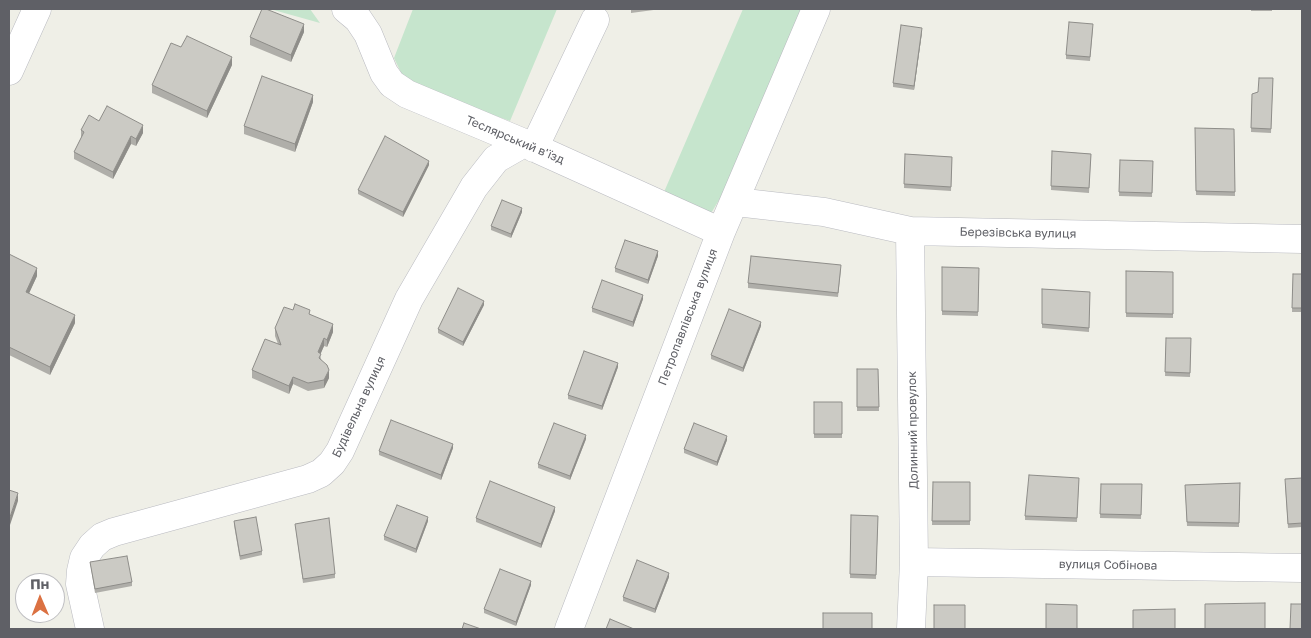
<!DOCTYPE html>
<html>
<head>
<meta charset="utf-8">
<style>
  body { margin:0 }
  #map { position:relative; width:1311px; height:638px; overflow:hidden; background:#efefe7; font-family:"Golos Text",sans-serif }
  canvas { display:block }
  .frame { position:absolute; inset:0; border:10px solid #5f6066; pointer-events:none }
  .north { position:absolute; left:15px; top:573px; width:50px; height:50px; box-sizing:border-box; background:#fff; border:1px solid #bfbfc2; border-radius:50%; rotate:359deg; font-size:14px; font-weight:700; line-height:20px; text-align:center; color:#5f6066 }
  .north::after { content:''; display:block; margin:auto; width:18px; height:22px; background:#db7142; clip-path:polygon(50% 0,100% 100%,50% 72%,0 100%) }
</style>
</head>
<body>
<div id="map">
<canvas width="1311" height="638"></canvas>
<div class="frame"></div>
<div class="north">Пн</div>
</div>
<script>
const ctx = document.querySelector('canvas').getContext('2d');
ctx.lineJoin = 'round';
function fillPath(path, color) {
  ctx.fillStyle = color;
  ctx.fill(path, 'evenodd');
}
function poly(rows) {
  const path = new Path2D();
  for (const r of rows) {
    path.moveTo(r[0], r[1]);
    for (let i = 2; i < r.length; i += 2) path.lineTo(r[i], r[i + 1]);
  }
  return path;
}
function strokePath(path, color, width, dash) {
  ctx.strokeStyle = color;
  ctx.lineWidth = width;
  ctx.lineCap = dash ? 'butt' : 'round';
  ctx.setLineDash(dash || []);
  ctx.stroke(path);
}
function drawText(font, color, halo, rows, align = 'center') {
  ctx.font = font + ' "Golos Text",sans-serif';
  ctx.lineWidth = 4;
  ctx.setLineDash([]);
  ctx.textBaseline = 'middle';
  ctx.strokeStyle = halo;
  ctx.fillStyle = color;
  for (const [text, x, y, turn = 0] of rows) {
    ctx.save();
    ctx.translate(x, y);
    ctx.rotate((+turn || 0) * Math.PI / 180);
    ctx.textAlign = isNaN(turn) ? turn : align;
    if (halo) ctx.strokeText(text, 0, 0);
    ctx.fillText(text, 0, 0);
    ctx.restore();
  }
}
const green = poly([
  [270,9,310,9,320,23],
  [413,9,557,9,510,121,407,85,394,58],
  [743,9,804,9,731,180,710,215,664,192]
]);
const minor = poly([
  [346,9,358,19,368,34,384,73,392,84,407,94,524,143,721,232],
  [9,71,37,9],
  [534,148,595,20],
  [736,202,824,212,910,231,1302,239],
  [910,231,914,562,911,629],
  [914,562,1302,568],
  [90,629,80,584,81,571,84,558,92,546,102,537,114,532,308,479,321,473,332,463,340,451,409,299,474,187,496,159,524,143],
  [569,629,721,232,816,9]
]);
const wall = poly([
  [631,9,661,9,631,13],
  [1251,9,1272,9,1272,11,1251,11],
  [1093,28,1090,61,1066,59,1066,55],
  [304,32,291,62,250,45,250,37],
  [922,32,914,90,893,87,893,83],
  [232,65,207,118,152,93,152,85],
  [1273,78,1271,133,1251,132,1252,94,1258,92],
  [313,102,295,152,244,134,244,126],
  [99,121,143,133,136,146,131,144,113,179,74,159,74,152,81,138,81,130],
  [1195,128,1234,129,1235,196,1196,195],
  [1052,151,1091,154,1089,193,1051,190],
  [905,154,952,157,951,191,904,188],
  [1120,160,1153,161,1152,197,1119,196],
  [429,165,403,217,358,194,358,190],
  [522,212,511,238,491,230,491,226],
  [9,254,37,276,29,293,75,323,50,375,9,355],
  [658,256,648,284,615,272,615,268],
  [942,267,979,268,978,316,942,315],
  [841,269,838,297,748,288,748,283],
  [1126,271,1173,272,1173,318,1126,317],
  [1293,274,1302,274,1302,312,1292,312],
  [1042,289,1090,292,1089,332,1042,328],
  [643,299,633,327,592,312,592,308],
  [484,305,463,346,438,333,438,329],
  [293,310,310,314,333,332,327,347,324,346,320,354,321,359,329,378,324,388,308,391,293,384,289,394,252,378,252,370,278,344,275,336,275,328],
  [761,326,743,372,711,359,711,355],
  [1166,338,1191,338,1190,377,1165,376],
  [618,367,602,410,568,399,568,395],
  [857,369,878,369,879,411,857,411],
  [814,402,842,402,842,438,814,438],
  [586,439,570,480,538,468,538,464],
  [727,440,717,466,684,453,684,449],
  [453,448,441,480,379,455,379,451],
  [1079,478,1077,522,1025,520,1025,516],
  [1302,478,1302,527,1288,528,1285,483],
  [933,482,970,482,970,525,932,525],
  [1240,483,1239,527,1187,526,1185,485],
  [1101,484,1142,484,1141,519,1100,518],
  [555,511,541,548,476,522,476,518],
  [851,515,878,516,876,579,850,578],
  [234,521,262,551,262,555,240,560,234,525],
  [428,521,416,553,384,540,384,536],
  [295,524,335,574,335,578,303,583],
  [90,562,132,582,132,586,95,593],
  [669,577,655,613,623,601,623,597],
  [531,585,516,626,484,613,484,609]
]);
const shadedWall = poly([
  [304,24,304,32,291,62,291,55],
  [922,28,922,32,914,90,914,86],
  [232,57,232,65,207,118,207,111],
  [313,95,313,102,295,152,295,144],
  [143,125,143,133,136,146,136,139],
  [131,136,131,144,113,179,113,172],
  [429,161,429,165,403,217,403,212],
  [522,208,522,212,511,238,511,234],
  [658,251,658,256,648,284,648,280],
  [37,268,37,276,26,300,26,292],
  [643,295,643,299,633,327,633,322],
  [484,301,484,305,463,346,463,342],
  [75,315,75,323,50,375,50,367],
  [761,322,761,326,743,372,743,368],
  [333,324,333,332,327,347,327,340],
  [324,338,324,346,318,360,318,352],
  [618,363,618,367,602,410,602,406],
  [329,370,329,378,324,388,324,380],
  [293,377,293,384,289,394,289,386],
  [586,435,586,439,570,480,570,476],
  [727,436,727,440,717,466,717,462],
  [453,444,453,448,441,480,441,475],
  [18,493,18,501,9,528,9,520],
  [555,507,555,511,541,548,541,544],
  [428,517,428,521,416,553,416,549],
  [669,573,669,577,655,613,655,609],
  [531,581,531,585,516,626,516,622]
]);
const building = poly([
  [262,9,266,9,304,24,291,55,250,37,262,9],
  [1069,22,1093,24,1090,57,1066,55,1069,22],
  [901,25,922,28,914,86,893,83,901,25],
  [187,36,232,57,207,111,152,85,171,43,181,47,187,36],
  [262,76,313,95,295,144,244,126,262,76],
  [1259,78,1273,78,1271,129,1251,128,1252,94,1258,92,1259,78],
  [107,106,143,125,136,139,131,136,113,172,74,152,84,132,81,130,89,115,99,121,107,106],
  [1195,128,1234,129,1235,192,1196,191,1195,128],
  [385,136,429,161,403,212,358,190,385,136],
  [1052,151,1091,154,1089,188,1051,186,1052,151],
  [905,154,952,157,951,187,904,184,905,154],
  [1120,160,1153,161,1152,193,1119,192,1120,160],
  [502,200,522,208,511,234,491,226,502,200],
  [625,240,658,251,648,280,615,268,625,240],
  [9,254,37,268,26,292,75,315,50,367,9,347,9,254],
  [751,256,841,265,838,293,748,283,751,256],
  [942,267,979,268,978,312,942,311,942,267],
  [1126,271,1173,272,1173,314,1126,313,1126,271],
  [1293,274,1302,274,1302,308,1292,308,1293,274],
  [602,280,643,295,633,322,592,308,602,280],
  [458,288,484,301,463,342,438,329,458,288],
  [1042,289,1090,292,1089,328,1042,324,1042,289],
  [295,304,310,310,309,314,333,324,327,340,324,338,318,352,321,354,319,358,327,365,329,370,324,380,308,383,293,377,289,386,252,370,265,339,281,345,275,328,284,307,293,310,295,304],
  [729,309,761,322,743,368,711,355,729,309],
  [1166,338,1191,338,1190,373,1165,372,1166,338],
  [584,351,618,363,602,406,568,395,584,351],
  [857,369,878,369,879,407,857,407,857,369],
  [814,402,842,402,842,434,814,434,814,402],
  [391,420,453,444,441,475,379,451,391,420],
  [554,423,586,435,570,476,538,464,554,423],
  [694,423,727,436,717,462,684,449,694,423],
  [1029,475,1079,478,1077,518,1025,516,1029,475],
  [1302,478,1302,523,1288,524,1285,479,1302,478],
  [490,481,555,507,541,544,476,518,490,481],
  [933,482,970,482,970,521,932,521,933,482],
  [1240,483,1239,523,1187,522,1185,485,1240,483],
  [1101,484,1142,484,1141,515,1100,514,1101,484],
  [9,490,18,493,9,520,9,490],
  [397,505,428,517,416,549,384,536,397,505],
  [851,515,878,516,876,575,850,574,851,515],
  [256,517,262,551,240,556,234,521,256,517],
  [329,518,335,574,303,579,295,524,329,518],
  [127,556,132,582,95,589,90,562,127,556],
  [637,560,669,573,655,609,623,597,637,560],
  [500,569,531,581,516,622,484,609,500,569],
  [1265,603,1265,629,1205,629,1205,604,1265,603],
  [1046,604,1077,605,1077,629,1046,629,1046,604],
  [1291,604,1302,604,1302,629,1290,629,1291,604],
  [934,605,965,605,965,629,934,629,934,605],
  [1175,609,1175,629,1133,629,1133,610,1175,609],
  [823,613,872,613,872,629,823,629,823,613],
  [610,619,634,629,606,629,610,619],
  [464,623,481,629,462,629,464,623]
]);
const streetNames = [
  ["Теслярський в'їзд",515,140,23],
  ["Березівська вулиця",1018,233,1],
  ["Петропавлівська вулиця",688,317,-69],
  ["Будівельна вулиця",359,407,-65],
  ["Долинний провулок",913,430,-91],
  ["вулиця Собінова",1108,565,1]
];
fillPath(green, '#c6e5cd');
strokePath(minor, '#b9bac0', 29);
strokePath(minor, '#fff', 28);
fillPath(wall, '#afaea9');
fillPath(shadedWall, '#8e8d89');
fillPath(building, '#cbcac4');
strokePath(building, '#8e8d89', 1);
drawText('12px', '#5f6066', '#fff', streetNames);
</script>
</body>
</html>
